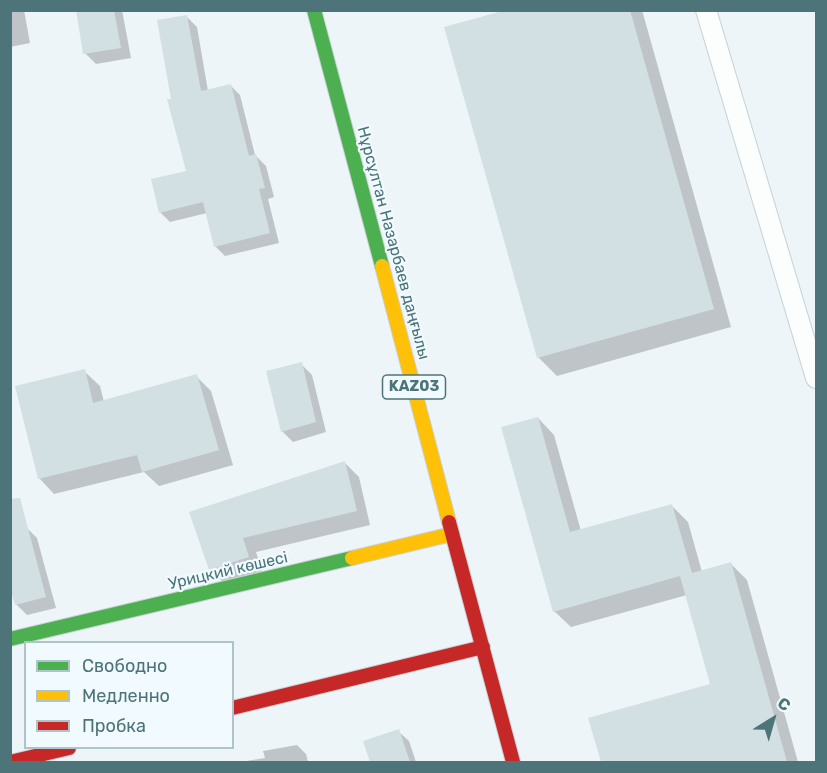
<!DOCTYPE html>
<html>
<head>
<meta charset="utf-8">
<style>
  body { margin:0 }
  #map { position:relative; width:827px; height:773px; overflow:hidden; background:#eef5f9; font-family:Rubik,sans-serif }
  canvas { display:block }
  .frame { position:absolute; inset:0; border:12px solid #4c7479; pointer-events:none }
  .legend { position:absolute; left:24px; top:641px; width:210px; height:108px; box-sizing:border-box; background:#f1faff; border:2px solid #afc4c9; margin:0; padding:8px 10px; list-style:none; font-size:18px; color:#4c7479 }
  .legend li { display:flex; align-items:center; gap:12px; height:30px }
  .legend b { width:30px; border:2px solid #afc4c9 }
  .north { position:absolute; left:743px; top:689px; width:60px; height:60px; -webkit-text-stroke:4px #f1faff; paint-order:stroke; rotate:37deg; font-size:16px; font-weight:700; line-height:24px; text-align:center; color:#4c7479 }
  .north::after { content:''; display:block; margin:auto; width:21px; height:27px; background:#4c7479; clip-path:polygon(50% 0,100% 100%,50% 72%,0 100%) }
</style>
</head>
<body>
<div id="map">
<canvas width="827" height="773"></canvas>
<div class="frame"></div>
<ul class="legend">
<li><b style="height:8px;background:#4caf50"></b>Свободно</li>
<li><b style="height:8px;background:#ffc107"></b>Медленно</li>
<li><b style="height:8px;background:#c62828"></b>Пробка</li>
</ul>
<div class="north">С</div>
</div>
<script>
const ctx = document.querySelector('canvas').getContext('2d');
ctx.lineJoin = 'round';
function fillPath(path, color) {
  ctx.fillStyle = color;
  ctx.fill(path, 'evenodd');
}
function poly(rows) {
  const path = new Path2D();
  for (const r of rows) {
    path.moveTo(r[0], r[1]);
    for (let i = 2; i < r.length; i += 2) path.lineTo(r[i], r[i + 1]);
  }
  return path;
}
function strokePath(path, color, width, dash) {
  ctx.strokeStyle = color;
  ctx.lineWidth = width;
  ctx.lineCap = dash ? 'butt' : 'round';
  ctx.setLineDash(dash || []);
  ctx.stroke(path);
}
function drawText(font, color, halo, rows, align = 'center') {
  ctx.font = font + ' Rubik,sans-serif';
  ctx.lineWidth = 4.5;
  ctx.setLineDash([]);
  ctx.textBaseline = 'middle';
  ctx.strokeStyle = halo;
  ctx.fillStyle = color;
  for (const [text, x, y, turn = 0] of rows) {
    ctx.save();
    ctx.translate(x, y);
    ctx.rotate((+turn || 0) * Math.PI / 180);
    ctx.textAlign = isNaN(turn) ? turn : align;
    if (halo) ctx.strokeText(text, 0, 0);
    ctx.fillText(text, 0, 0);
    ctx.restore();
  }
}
const shadow = poly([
  [10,10,24,10,30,43,10,47],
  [78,10,122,10,131,58,96,64,85,53],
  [512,10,642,10,731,327,557,376,538,357],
  [187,17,197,27,208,91,230,85,240,95,255,155,266,166,274,197,268,199,279,243,225,256,215,246,207,213,170,222,160,212,188,172,172,100],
  [301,364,312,375,326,432,293,442,282,431],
  [84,371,100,386,104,402,196,376,211,391,233,465,159,486,144,472,54,494,39,478],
  [538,418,554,435,581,531,672,506,688,522,702,572,731,564,747,580,798,762,602,762,590,719,712,685,687,595,571,627,554,611],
  [345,463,359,477,370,525,256,552,262,571,224,583,210,569,191,513],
  [27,528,37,538,56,608,27,615,16,604],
  [398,731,409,741,416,762,372,762,365,742],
  [297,745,306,754,308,762,240,762,265,758,263,751]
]);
const building = poly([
  [76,10,114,10,121,48,83,54],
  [506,10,630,10,714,309,537,358,444,27],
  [187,15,201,91,231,84,249,156,256,154,265,188,259,189,270,233,214,247,203,202,159,213,151,179,186,171,167,99,171,99,157,20],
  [302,362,316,422,281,432,266,371],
  [85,369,93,403,197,374,219,450,142,472,137,455,38,479,15,386],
  [538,417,570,532,672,504,692,573,731,562,787,762,601,762,588,718,710,684,680,576,553,612,501,427],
  [345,461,357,511,243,538,249,557,209,570,189,512],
  [20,498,46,597,15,605,10,589,10,499],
  [399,729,410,762,370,762,363,741]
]);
const lane = poly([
  [706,10,816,378]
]);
const fast = poly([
  [314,10,382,266],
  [10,639,352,558]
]);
const slow = poly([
  [382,266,449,522],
  [352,558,452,534]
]);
const jam = poly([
  [449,522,513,762],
  [232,708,483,647],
  [10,762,69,748]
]);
const shields = [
  [414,387,63]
];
const shieldNames = [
  ["KАZ03",414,387]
];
const streetNames = [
  ["Нұрсұлтан Назарбаев даңғылы",393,243,75],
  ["Урицкий көшесі",228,571,-13]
];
fillPath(shadow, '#0003');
fillPath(building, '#d2e0e4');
strokePath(lane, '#c9d3d6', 22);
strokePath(fast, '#c8d2d5', 16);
strokePath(slow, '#c8d2d5', 16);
strokePath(jam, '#c8d2d5', 16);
strokePath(lane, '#fcfefe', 20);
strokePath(fast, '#4caf50', 14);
strokePath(slow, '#ffc107', 14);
strokePath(jam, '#c62828', 14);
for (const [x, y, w] of shields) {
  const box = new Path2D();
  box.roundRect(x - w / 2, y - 12, w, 24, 4.5);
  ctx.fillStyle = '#f1faff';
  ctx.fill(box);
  strokePath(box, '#4c7479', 1.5);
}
drawText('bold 15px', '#4c7479', null, shieldNames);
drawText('16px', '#4c7479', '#f1faff', streetNames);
</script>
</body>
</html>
